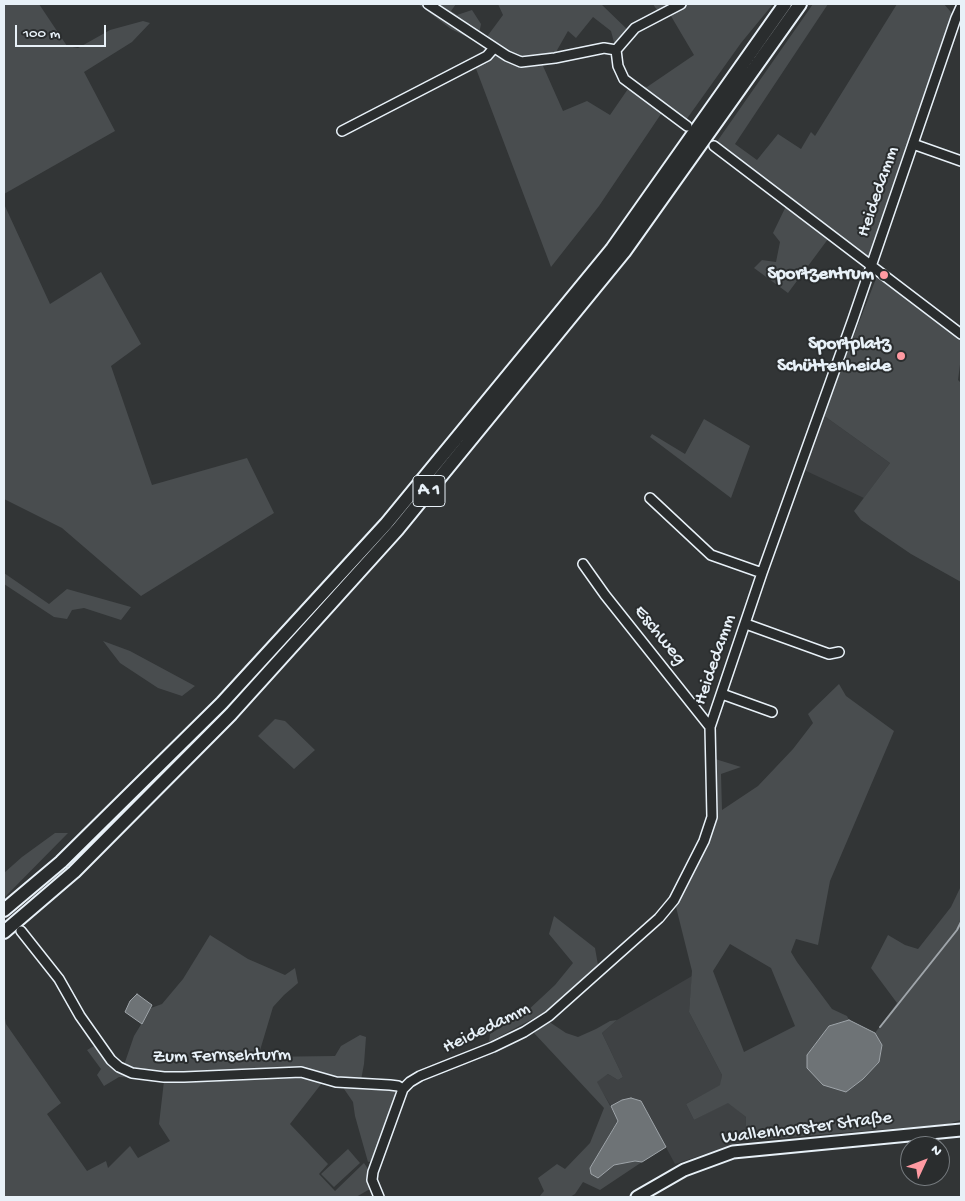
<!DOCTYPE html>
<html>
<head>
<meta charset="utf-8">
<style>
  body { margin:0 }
  #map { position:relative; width:965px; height:1201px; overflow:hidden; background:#323536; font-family:"Gochi Hand",sans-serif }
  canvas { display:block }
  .frame { position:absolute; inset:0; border:5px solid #e8f1f8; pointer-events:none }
  .north { position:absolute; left:900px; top:1136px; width:50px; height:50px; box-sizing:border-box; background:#2a2d2e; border:1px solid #767b7f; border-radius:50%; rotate:47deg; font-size:14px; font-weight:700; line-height:20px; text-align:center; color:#e8f1f8 }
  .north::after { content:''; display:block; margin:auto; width:18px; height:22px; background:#ff9aa2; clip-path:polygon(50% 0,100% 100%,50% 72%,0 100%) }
  .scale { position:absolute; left:15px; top:25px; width:91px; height:22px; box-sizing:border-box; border:2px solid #e8f1f8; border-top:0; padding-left:6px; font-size:15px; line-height:18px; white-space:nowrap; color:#e8f1f8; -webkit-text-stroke:4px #2a2d2e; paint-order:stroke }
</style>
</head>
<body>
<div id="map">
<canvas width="965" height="1201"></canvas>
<div class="frame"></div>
<div class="north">N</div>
<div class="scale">100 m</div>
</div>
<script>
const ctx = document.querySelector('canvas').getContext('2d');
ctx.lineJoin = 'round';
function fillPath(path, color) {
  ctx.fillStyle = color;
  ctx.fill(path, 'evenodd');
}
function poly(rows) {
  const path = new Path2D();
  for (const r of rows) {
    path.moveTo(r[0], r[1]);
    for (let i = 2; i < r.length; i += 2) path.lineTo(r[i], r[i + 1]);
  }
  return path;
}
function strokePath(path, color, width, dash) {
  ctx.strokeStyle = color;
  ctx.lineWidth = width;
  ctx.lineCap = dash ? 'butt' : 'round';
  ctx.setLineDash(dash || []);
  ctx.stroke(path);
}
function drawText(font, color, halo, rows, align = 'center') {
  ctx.font = font + ' "Gochi Hand",sans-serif';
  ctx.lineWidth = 4;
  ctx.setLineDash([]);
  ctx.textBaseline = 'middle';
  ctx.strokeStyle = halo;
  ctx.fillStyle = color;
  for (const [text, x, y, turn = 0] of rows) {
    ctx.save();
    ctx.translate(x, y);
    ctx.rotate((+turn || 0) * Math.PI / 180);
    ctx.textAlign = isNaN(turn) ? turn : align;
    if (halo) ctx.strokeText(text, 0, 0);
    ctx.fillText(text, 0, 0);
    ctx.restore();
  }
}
const built = poly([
  [823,415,890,463,864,498,802,469],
  [692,976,689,1012,722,1075,721,1085,686,1104,694,1120,728,1102,746,1117,745,1141,675,1164,641,1101,622,1100,611,1106,596,1082,608,1074,618,1080,623,1077,602,1033,617,1020]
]);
const green = poly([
  [4,4,39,4,67,46,78,48,110,30,143,21,150,23,132,42,84,72,115,131,4,194],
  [418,4,456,4,451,11,457,15,472,10,481,24,479,34,471,39,451,29],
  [498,4,601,4,631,33,616,50,611,31,593,17,576,38,568,31,556,52,556,55,539,57,563,111,587,101,610,115,630,86,663,111,599,206,551,267,475,66,494,56,500,55,486,38,503,15],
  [653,4,773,4,741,43,686,120,675,117,631,84,647,87,694,55,668,11,660,15],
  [813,4,828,4,735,144,757,160,778,134,801,149,811,132,815,136,897,4,944,4,956,18,871,265,716,143],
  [788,202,831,235,788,293,754,268,762,260,776,262,780,242,773,233],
  [4,204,50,304,101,272,141,344,111,366,152,485,247,458,274,513,141,596,62,528,4,499],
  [877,276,961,338,961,357,958,380,961,383,961,582,911,554,861,520,854,511,890,463,823,415],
  [704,419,750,446,731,498,650,437,652,434,685,454],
  [4,573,49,604,67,589,131,607,121,620,84,608,72,610,67,619,54,617,4,584],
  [103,641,130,651,195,686,182,696,158,688,120,663],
  [839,684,846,696,894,731,830,881,818,945,796,939,791,952,797,962,832,1009,847,1016,849,1020,829,1026,807,1055,863,1079,879,1062,882,1045,875,1033,897,1003,871,968,888,935,905,945,918,949,951,907,961,886,961,1120,948,1124,745,1141,746,1117,728,1103,694,1120,686,1104,720,1085,722,1075,689,1012,692,971,675,903,707,842,712,758,741,767,721,774,722,810,758,786,793,749,813,723,808,714],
  [730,944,771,968,795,1026,744,1052,713,971],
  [275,719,285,721,315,750,294,769,258,736],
  [55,833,68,833,4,898,4,873,22,857],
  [554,916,595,948,598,965,552,1007,540,1015,489,1042,490,1034,526,1012,555,985,573,963,549,934],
  [210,935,248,959,285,975,295,968,298,983,284,995,273,1007,258,1057,335,1056,341,1046,360,1035,366,1037,364,1064,361,1080,339,1079,301,1069,165,1075,145,1073,124,1065,134,1036,151,1008,162,1004,183,979],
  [4,1013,6,1024,61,1103,47,1114,87,1171,106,1161,108,1168,130,1146,138,1158,170,1141,159,1124,164,1081,299,1075,322,1083,290,1124,328,1164,319,1174,335,1191,364,1163,368,1169,370,1189,356,1197,4,1197],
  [617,1020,602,1033,623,1077,618,1080,608,1074,597,1082,618,1120,590,1168,591,1174,598,1178,614,1165,635,1161,642,1162,600,1190,583,1182,575,1194,570,1197,539,1197,544,1191,538,1178,557,1164,565,1169,590,1143,604,1108,534,1033,548,1021,566,1033,578,1037,596,1029,610,1021],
  [96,1045,108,1060,158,1079,119,1077,104,1086,97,1075,101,1069,87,1050],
  [342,1086,397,1089,398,1093,372,1161,368,1162,355,1116,353,1102],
  [348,1149,360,1163,334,1187,321,1174]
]);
const water = poly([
  [137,994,152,1005,142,1024,125,1012,130,1001,137,994],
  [849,1020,875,1033,882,1045,879,1062,863,1079,846,1092,823,1085,807,1068,807,1055,829,1026,849,1020],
  [631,1098,641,1101,666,1147,642,1162,635,1161,614,1165,598,1178,591,1174,590,1168,618,1121,611,1106,622,1100,631,1098]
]);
const stream = poly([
  [880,1027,957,930,961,922]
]);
const minor = poly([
  [428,4,507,56,521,62,555,58,604,48,616,50],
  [616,50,618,66,624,79,687,126],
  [616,50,635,28,681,4],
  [342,131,487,56,494,48],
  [913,144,961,161],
  [714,146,961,334],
  [650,498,711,555,762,573],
  [583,564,605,595,710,727],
  [746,624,829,654,839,652],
  [722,694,772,712],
  [21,931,59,979,80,1016,111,1060,119,1067,132,1073,164,1077,184,1077,301,1072,336,1082,390,1085,398,1086,403,1089],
  [379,1197,372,1180,373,1172,403,1089,410,1082,420,1076,493,1047,524,1032,549,1016,659,918,674,900,704,841,712,817,710,727,762,573,853,319,956,18,961,7]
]);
const major = poly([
  [637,1197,684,1170,733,1152,961,1130]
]);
const highway = poly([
  [4,910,61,862,222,703,386,524,612,249,785,4],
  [4,932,74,872,231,714,397,530,624,252,800,4]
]);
const markers = [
  [884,275,5,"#ff9aa2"],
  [901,356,5,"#ff9aa2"]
];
const shields = [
  [429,491,32]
];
const shieldNames = [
  ["A 1",429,491]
];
const streetNames = [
  ["Heidedamm",879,192,-71],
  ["Eschweg",659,636,51],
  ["Heidedamm",716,660,-71],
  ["Heidedamm",487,1029,-26],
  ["Zum Fernsehturm",222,1057,-1],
  ["Wallenhorster Straße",807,1129,-7]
];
const poiNames = [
  ["Sportzentrum",874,275],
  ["Sportplatz",891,345],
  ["Schüttenheide",891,367]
];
fillPath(built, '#3f4244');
fillPath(green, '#494d4f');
fillPath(water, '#6e7376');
strokePath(water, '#9fa5aa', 1);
strokePath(stream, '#9fa5aa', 2);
strokePath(minor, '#e8f1f8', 12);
strokePath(major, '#e8f1f8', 15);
strokePath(highway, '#e8f1f8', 16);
strokePath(minor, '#2a2d2e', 9);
strokePath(major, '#2a2d2e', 11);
strokePath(highway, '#2a2d2e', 12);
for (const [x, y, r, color] of markers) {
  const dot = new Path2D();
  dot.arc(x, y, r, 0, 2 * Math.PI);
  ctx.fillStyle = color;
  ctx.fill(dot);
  strokePath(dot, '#2a2d2e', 2);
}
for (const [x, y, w] of shields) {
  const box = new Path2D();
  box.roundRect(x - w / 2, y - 15.5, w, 31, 4);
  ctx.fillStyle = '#2a2d2e';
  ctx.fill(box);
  strokePath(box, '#e8f1f8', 1);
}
drawText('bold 18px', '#e8f1f8', null, shieldNames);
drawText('19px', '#e8f1f8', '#2a2d2e', streetNames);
drawText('bold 19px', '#e8f1f8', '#2a2d2e', poiNames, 'right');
</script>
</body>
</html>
